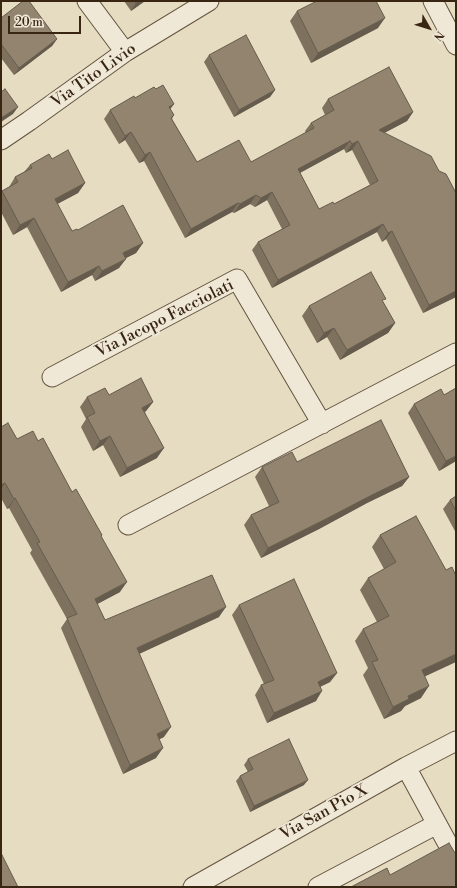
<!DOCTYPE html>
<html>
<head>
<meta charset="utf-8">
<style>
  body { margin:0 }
  #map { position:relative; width:457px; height:888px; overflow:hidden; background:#e6dcc2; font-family:"Libre Bodoni",serif }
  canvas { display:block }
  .frame { position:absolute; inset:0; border:2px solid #382512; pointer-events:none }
  .north { position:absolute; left:409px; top:8px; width:40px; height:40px; -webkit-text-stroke:3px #efe8d7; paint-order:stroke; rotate:129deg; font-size:11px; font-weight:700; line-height:16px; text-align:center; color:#382512 }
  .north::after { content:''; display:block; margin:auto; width:14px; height:18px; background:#382512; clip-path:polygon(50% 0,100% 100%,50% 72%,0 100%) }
  .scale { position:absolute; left:8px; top:16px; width:73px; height:18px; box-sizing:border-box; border:2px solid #382512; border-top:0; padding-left:5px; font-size:12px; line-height:14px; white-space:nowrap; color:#382512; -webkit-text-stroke:3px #efe8d7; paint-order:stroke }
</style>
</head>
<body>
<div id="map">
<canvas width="457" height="888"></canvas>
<div class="frame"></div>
<div class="north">N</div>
<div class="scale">20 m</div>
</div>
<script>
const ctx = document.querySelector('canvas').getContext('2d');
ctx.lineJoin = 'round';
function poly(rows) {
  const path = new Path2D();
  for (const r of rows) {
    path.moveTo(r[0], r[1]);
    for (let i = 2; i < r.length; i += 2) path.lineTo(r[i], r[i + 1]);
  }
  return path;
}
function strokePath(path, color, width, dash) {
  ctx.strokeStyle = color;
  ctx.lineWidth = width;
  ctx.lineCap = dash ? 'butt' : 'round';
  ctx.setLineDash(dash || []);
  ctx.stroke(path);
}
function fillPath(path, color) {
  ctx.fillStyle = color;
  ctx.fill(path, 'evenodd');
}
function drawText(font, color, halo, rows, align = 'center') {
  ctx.font = font + ' "Libre Bodoni",serif';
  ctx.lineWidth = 4;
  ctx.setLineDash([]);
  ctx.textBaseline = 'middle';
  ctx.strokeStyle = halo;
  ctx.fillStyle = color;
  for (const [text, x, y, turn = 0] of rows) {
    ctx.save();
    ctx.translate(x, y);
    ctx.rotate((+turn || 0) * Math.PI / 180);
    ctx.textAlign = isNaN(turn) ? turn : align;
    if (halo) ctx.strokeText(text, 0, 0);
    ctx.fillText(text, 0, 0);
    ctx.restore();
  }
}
const street = poly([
  [87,1,125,52],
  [433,1,456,45],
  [1,140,29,121,125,52,209,1],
  [52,377,237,279,322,424],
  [128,525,456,353],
  [406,767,456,859],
  [193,887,406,767,456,741],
  [318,887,437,824]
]);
const wall = poly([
  [124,1,145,1,131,11],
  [297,11,378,28,311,63,290,21],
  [1,18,57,39,52,46,14,75,1,58],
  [209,55,275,90,270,97,234,117,204,62],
  [156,89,174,104,170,109,174,115,172,119,197,162,251,162,306,133,305,131,311,123,325,115,322,108,328,99,413,112,407,121,384,133,439,171,456,193,456,297,423,313,386,239,382,242,377,232,272,288,252,250,258,242,282,229,267,200,255,207,250,204,234,213,232,212,185,238,144,161,139,163,125,140,119,144,104,119,110,110],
  [344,149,346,153,352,150,370,185,334,204,319,209,300,173],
  [52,159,85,183,78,193,57,204,72,231,78,230,143,243,136,253,126,258,119,268,95,281,92,275,61,292,27,227,13,235,1,212,1,192,2,191,9,187,15,177,24,172,30,165],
  [383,302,395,323,388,333,340,360,327,337,317,343,302,316,309,306],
  [109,395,153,402,146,411,145,412,157,458,120,477,103,445,93,451,81,427,86,419,80,407,87,397],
  [444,395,456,461,439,471,408,413,414,404],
  [1,427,17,439,38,441,72,492,102,535,101,536,120,592,97,604,105,620,219,617,139,654,164,737,159,739,156,758,123,774,61,628,67,619,30,553,32,550,9,508,7,509,1,498],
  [297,462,409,477,402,486,367,503,319,529,261,558,244,525,251,515,269,506,255,477,262,467],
  [456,496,456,533,443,509,450,500],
  [416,516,425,676,421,698,405,706,401,711,384,719,363,675,368,668,355,641,363,629,377,622,360,590,368,578,384,569,372,547,380,535],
  [239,605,337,673,330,682,320,687,316,701,267,723,255,695,261,685,264,684,232,615],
  [248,759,304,785,250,812,236,781,240,776,248,772,244,765]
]);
const shadedWall = poly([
  [140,1,145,1,131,11,136,3],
  [385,18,378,28,311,63,318,53],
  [57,39,52,46,14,75,19,68],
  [275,90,270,97,234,117,239,110],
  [174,104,168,112,169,107],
  [18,107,13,114,1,122,1,118],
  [413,112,407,121,373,139,379,130],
  [131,132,125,140,119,144,125,136],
  [350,141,344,149,292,177,298,169],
  [358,141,352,150,346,153,352,144],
  [150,152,144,161,139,163,145,155],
  [85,183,78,193,48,209,55,199],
  [272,192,267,200,255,207,261,198],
  [256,195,250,204,234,213,240,204],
  [238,203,232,212,185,238,191,229],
  [34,218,27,227,13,235,20,225],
  [383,224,377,232,272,288,278,280],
  [392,231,386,239,382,242,388,233],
  [143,243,136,253,116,263,123,253],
  [126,259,119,268,95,281,102,271],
  [99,266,92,275,61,292,68,282],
  [456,291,456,297,423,313,429,305],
  [395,323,388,333,340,360,347,350],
  [334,328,327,337,317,343,324,333],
  [153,402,146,411,135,418,142,408],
  [110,436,103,445,93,451,100,441],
  [164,448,157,458,120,477,127,468],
  [456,456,456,461,439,471,446,461],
  [409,477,402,486,367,503,319,529,261,558,268,548,374,494],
  [5,483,1,489,1,485],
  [15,498,9,508,7,509,14,499],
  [127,582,120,592,88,609,95,599],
  [226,607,219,617,130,658,137,648],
  [456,654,456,662,413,682,422,670],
  [337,673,330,682,311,691,318,682],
  [429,686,421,698,405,706,401,711,384,719,393,707,408,696],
  [322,691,316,701,267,723,274,713],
  [171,727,164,737,150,744,157,734],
  [163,748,156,758,123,774,130,765],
  [308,780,304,785,250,812,254,806]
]);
const building = poly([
  [23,1,29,1,57,39,19,68,1,44,1,18,23,1],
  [134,1,140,1,136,3,134,1],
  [317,1,376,1,385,18,318,53,297,11,317,1],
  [246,35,275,90,239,110,209,55,246,35],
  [389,67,413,112,379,130,431,156,439,171,446,174,456,193,456,291,429,305,392,231,388,233,383,224,278,280,258,242,290,225,272,192,261,198,256,195,240,204,238,203,191,229,150,152,145,155,131,132,125,136,110,110,134,96,135,98,154,87,156,89,163,85,174,104,169,107,174,115,171,118,197,162,239,140,251,162,314,128,311,123,334,110,328,99,389,67],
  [350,141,352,144,358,141,378,181,334,204,333,202,319,209,298,169,350,141],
  [5,89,18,107,1,118,1,92,5,89],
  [68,150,85,183,55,199,72,231,77,229,78,230,123,205,143,243,123,253,126,259,102,271,99,266,68,282,34,218,20,225,2,191,18,182,15,177,32,168,30,165,49,154,52,159,68,150],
  [371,272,386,299,382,300,395,323,347,350,334,328,324,333,309,306,371,272],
  [141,378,153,402,142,408,164,448,127,468,110,436,100,441,87,417,95,413,87,397,105,388,109,395,141,378],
  [456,388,456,456,446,461,414,404,441,389,444,395,456,388],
  [381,420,409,477,374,494,326,519,268,548,251,515,279,502,262,467,292,452,297,462,381,420],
  [8,423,17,439,33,431,38,441,43,438,72,492,76,489,102,535,101,536,127,582,95,599,105,620,212,575,226,607,137,648,171,727,157,734,163,748,130,765,67,618,77,614,37,543,40,542,15,498,14,499,5,483,1,485,1,427,8,423],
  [456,496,456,511,450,500,456,496],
  [416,516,446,570,452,567,456,576,456,654,422,670,429,686,408,696,409,699,393,707,372,662,378,660,363,629,389,616,368,578,396,562,380,535,416,516],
  [294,579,337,673,318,682,322,691,274,713,261,685,274,680,239,605,294,579],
  [289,739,308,780,254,806,240,776,253,769,248,759,289,739],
  [449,843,455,853,456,854,456,880,455,881,456,883,456,887,351,887,387,868,390,875,449,843],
  [1,853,18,887,1,887,1,853]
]);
const streetNames = [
  ["Via Tito Livio",94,76,-35],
  ["Via Jacopo Facciolati",165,319,-27],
  ["Via San Pio X",324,813,-29]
];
strokePath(street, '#64533e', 21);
strokePath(street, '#efe8d7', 19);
fillPath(wall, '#7e725f');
fillPath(shadedWall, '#665c4d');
fillPath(building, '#92846e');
strokePath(building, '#665c4d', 1);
drawText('16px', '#382512', '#efe8d7', streetNames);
</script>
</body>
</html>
